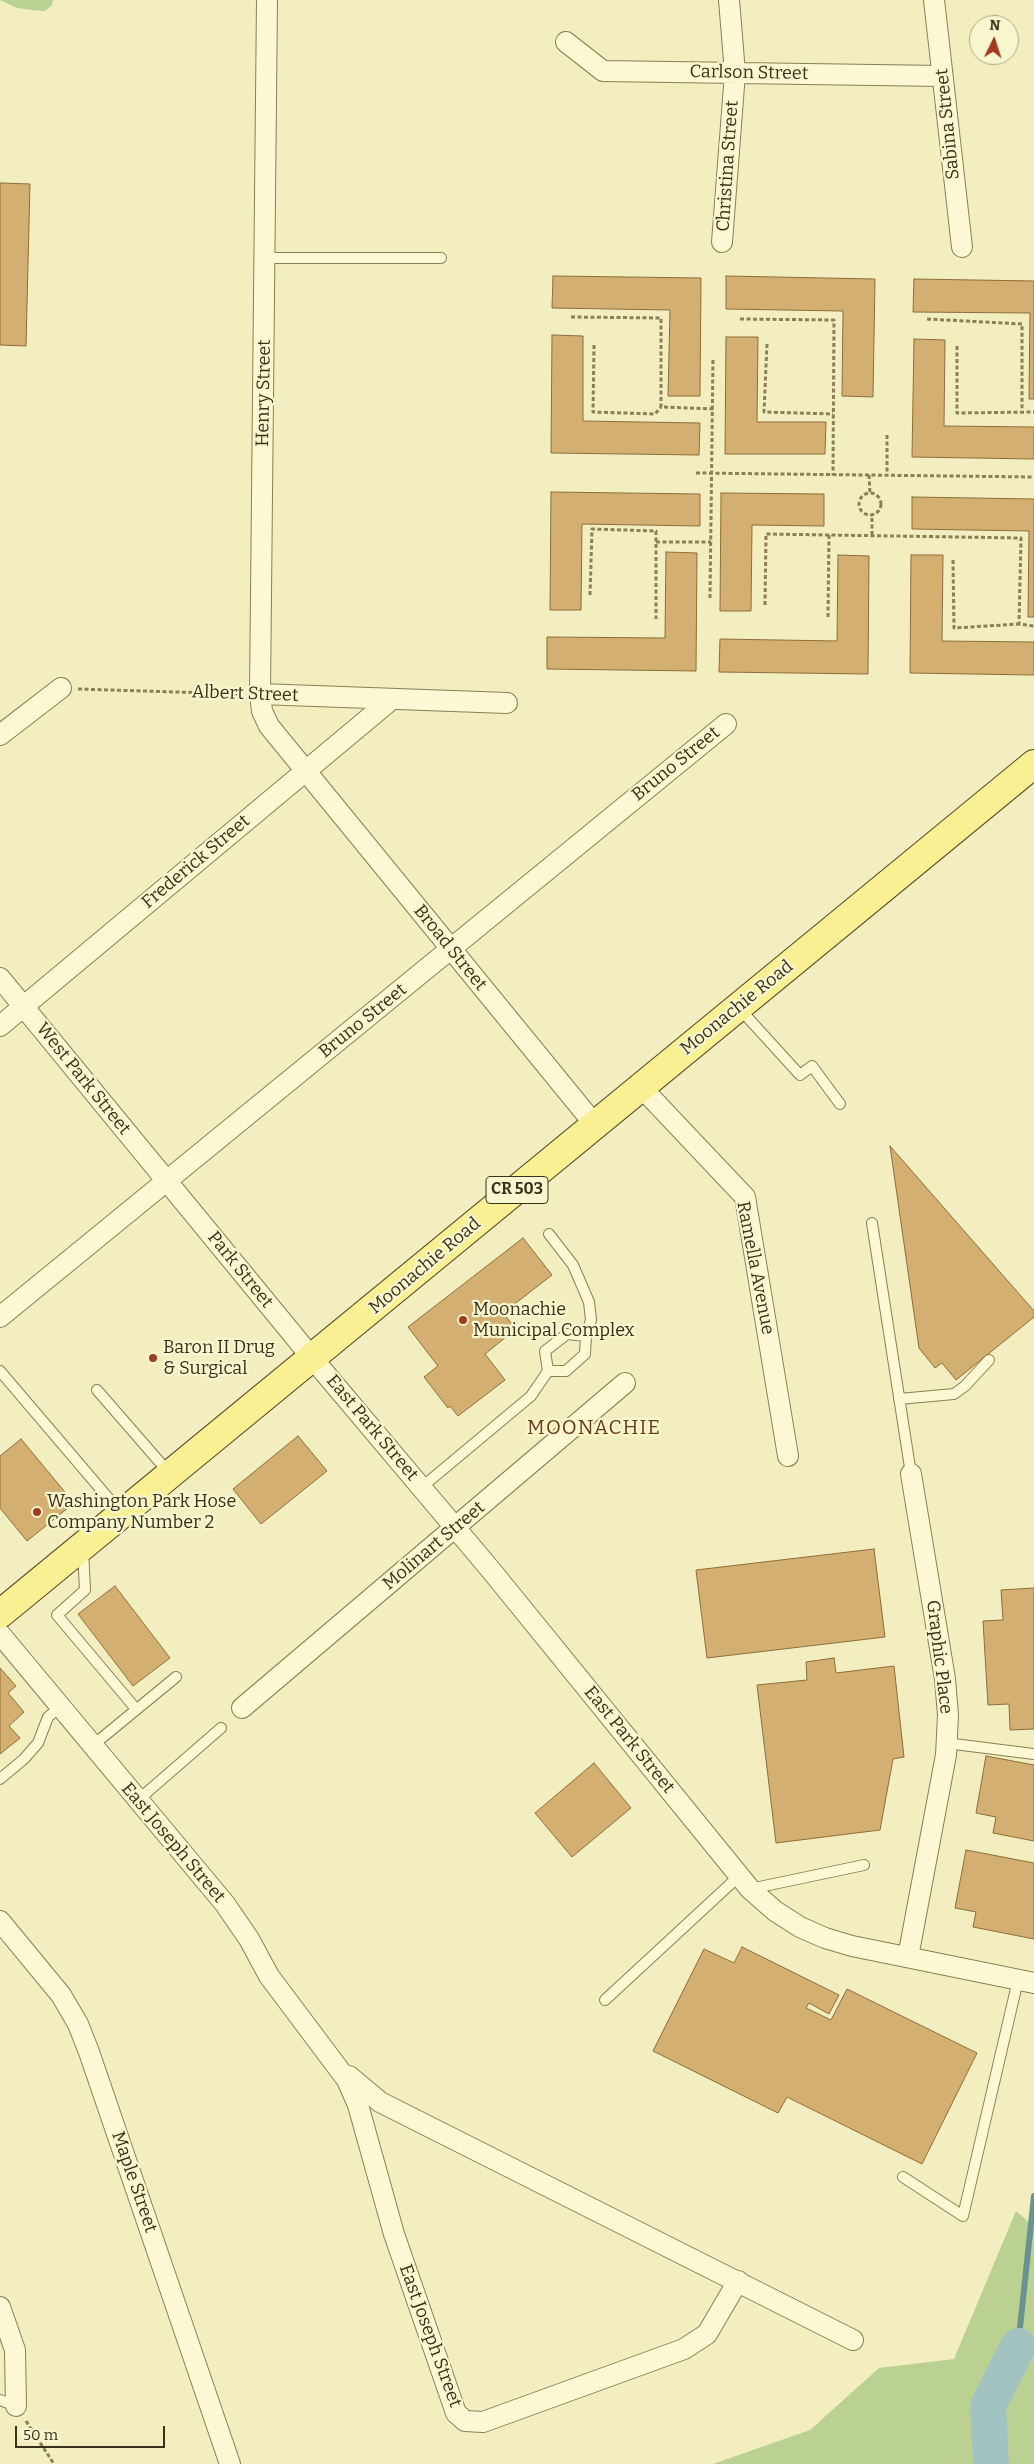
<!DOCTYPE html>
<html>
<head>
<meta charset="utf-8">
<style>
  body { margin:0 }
  #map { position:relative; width:1034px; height:2464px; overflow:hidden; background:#f2eebf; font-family:Bitter,serif }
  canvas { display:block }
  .north { position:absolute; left:969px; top:15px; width:50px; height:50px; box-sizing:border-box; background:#f8f6cf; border:1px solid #aca787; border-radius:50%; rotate:4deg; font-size:14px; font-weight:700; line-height:20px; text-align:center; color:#3a311b }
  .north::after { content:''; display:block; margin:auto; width:18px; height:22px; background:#a03b20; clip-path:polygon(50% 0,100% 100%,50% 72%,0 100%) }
  .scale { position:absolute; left:15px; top:2426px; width:150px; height:22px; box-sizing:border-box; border:2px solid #3a311b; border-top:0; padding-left:6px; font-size:15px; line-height:18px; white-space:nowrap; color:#3a311b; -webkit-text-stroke:4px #f8f6cf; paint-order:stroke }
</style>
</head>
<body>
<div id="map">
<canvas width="1034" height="2464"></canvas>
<div class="north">N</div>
<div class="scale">50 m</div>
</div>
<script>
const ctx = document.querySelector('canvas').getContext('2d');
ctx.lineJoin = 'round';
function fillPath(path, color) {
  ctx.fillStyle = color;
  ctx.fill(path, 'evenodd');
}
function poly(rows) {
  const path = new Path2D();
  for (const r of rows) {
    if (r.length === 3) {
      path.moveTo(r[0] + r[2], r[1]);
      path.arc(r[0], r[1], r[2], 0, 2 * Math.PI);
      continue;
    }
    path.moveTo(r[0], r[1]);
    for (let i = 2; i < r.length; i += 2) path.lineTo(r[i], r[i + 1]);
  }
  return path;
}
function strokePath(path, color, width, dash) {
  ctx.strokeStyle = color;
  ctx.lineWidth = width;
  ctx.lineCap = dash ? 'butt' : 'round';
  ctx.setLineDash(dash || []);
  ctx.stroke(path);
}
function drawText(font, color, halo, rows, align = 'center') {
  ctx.font = font + ' Bitter,serif';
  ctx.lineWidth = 4.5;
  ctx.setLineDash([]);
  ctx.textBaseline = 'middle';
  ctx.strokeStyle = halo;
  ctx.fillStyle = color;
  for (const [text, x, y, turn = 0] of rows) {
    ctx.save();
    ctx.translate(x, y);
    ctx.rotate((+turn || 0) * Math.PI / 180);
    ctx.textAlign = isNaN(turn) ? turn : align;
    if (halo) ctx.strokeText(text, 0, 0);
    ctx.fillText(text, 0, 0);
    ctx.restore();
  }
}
const green = poly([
  [0,0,53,0,52,5,45,11,32,10,17,8],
  [1016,2211,1034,2227,1034,2464,713,2464,810,2430,879,2368,954,2359]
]);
const stream = poly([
  [1018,2346,1034,2196]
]);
const river = poly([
  [991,2464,988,2406,1018,2346]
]);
const building = poly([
  [0,183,30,184,26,346,0,345,0,183],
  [553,276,701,278,700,396,668,396,670,310,552,308,553,276],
  [726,276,875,279,873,397,842,396,843,311,726,309,726,276],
  [914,279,1034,281,1034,399,1029,399,1030,313,913,312,914,279],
  [552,335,583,336,583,421,700,423,699,455,551,453,552,335],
  [726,337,758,337,757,422,826,422,825,454,725,454,726,337],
  [914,339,945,340,944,426,1034,427,1034,459,912,457,914,339],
  [551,492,700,494,700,526,582,524,581,610,550,610,551,492],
  [721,493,824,494,824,526,752,525,751,611,720,611,721,493],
  [912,497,1034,499,1034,617,1028,617,1029,531,912,529,912,497],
  [666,552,697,553,696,671,547,669,547,637,665,638,666,552],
  [838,555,869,556,868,674,719,672,720,639,837,641,838,555],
  [911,555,943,555,942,641,1034,642,1034,675,910,673,911,555],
  [890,1146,1034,1311,1034,1317,956,1380,942,1363,935,1368,919,1348,890,1146],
  [523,1238,552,1275,503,1313,516,1329,485,1354,505,1380,458,1416,450,1406,448,1408,424,1377,438,1366,408,1327,523,1238],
  [298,1436,327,1471,261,1524,233,1489,298,1436],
  [21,1439,74,1503,27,1541,0,1508,0,1456,21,1439],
  [874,1549,885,1637,707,1658,696,1570,874,1549],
  [115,1586,170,1658,133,1686,78,1614,115,1586],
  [1034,1588,1034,1729,1010,1730,1009,1704,988,1705,983,1621,1003,1620,1001,1590,1034,1588],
  [834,1658,836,1673,894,1666,904,1757,893,1759,880,1830,776,1843,757,1685,807,1680,806,1662,834,1658],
  [0,1668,16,1686,8,1693,24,1712,9,1726,20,1738,0,1754,0,1668],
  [986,1756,1034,1765,1034,1841,993,1833,996,1817,976,1813,986,1756],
  [594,1763,631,1808,572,1857,535,1813,594,1763],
  [966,1850,1034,1863,1034,1939,973,1927,976,1912,955,1908,966,1850],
  [742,1947,839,1995,829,2014,809,2003,806,2008,831,2020,847,1989,977,2053,922,2164,787,2097,778,2113,653,2051,704,1949,734,1963,742,1947]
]);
const path = poly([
  [571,317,661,318,661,407,713,409],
  [740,319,834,320,833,475],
  [927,319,1022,324,1022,412],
  [767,344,764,412,833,414],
  [594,345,593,412,655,414,661,407],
  [957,346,957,413,1034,412],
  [887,435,887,475],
  [696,473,1034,477],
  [869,475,870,493],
  [870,504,11],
  [872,535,872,515],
  [656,542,711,542],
  [953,560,954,628,1019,624],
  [590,595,592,529,656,531,656,619],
  [710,598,713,358],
  [765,605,766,534,1021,538,1019,624,1034,626],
  [828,617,829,535],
  [78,689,242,694],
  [26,2421,54,2464]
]);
const service = poly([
  [265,258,441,258],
  [738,1007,800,1075,812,1066,840,1104],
  [872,1223,911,1474],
  [549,1234,573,1265,589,1302,591,1320,586,1336],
  [0,1371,121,1513],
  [97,1390,170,1474],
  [899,1399,954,1394,965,1386,989,1360],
  [422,1487,531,1396,548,1371,545,1351,567,1334,586,1336,585,1354,566,1371,548,1371],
  [83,1549,85,1590,57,1615,136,1709],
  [946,1743,1034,1754],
  [92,1746,176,1677],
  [0,1779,24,1759,38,1743,48,1717,60,1707],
  [137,1801,221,1728],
  [750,1889,864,1865],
  [605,2000,739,1876],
  [903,2177,963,2216,1018,1980],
  [0,2400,16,2406]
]);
const minor = poly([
  [267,0,260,694,262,711,269,726,595,1125],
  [934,0,962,247],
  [566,42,603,71,942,76],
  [722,242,735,73,729,0],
  [260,694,507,703],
  [0,735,61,688],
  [0,978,313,1359,490,1569,750,1889,775,1911,800,1927,825,1938,852,1946,1034,1983],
  [0,1026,392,699],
  [641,1087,745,1197,788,1456],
  [0,1317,726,724],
  [0,1634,225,1904,249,1939,269,1976,347,2080,358,2105,394,2234,456,2413,465,2421,483,2422,684,2349,707,2334,738,2281],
  [242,1708,625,1383],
  [0,1921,61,1995,78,2024,89,2052,230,2464],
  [908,1957,946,1755,948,1715,945,1679,911,1474],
  [349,2076,380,2102,853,2340],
  [0,2307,15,2350,16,2406]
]);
const primary = poly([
  [0,1614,1034,764]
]);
const markers = [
  [463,1320,5,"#a03b20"],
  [153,1358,5,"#a03b20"],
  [37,1512,5,"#a03b20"]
];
const shields = [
  [517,1190,62]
];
const shieldNames = [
  ["CR 503",517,1190]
];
const streetNames = [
  ["Carlson Street",749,73,1],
  ["Sabina Street",948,124,-96],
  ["Christina Street",728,166,-86],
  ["Henry Street",264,393,-89],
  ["Albert Street",245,694,2],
  ["Bruno Street",676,764,-39],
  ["Frederick Street",196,862,-40],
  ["Broad Street",450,948,51],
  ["Moonachie Road",737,1008,-39],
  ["Bruno Street",363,1021,-39],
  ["West Park Street",83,1079,51],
  ["Moonachie Road",425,1266,-40],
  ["Ramella Avenue",755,1268,79],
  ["Park Street",240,1270,51],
  ["East Park Street",372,1428,50],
  ["Molinart Street",434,1546,-40],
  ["Graphic Place",939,1657,83],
  ["East Park Street",629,1740,51],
  ["East Joseph Street",173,1843,50],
  ["Maple Street",134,2182,71],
  ["East Joseph Street",430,2336,70]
];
const poiNames = [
  ["Moonachie",473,1310],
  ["Municipal Complex",473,1331],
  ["Baron II Drug",163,1348],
  ["& Surgical",163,1369],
  ["Washington Park Hose",47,1502],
  ["Company Number 2",47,1523]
];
const quarterNames = [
  ["MOONACHIE",594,1428]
];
fillPath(green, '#bbd192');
strokePath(stream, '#699291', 6);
strokePath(river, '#a2c3c1', 36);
fillPath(building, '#d3b071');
strokePath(building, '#8d6d39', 1);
strokePath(service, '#8c7e55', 12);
strokePath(minor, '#8c7e55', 22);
strokePath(primary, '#594a2a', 30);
strokePath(path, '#8c7e55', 3, [4, 2.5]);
strokePath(service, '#fcf8d3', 10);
strokePath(minor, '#fcf8d3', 20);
strokePath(primary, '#f9ef93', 28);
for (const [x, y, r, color] of markers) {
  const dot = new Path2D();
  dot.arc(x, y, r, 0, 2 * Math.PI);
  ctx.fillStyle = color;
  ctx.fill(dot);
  strokePath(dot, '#f8f6cf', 2);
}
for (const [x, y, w] of shields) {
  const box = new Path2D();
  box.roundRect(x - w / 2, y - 13.5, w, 27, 4);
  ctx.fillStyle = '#f8f6cf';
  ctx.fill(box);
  strokePath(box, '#3a311b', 1);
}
drawText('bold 16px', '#3a311b', null, shieldNames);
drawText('18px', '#3a311b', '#f8f6cf', streetNames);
drawText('18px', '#3a311b', '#f8f6cf', poiNames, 'left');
ctx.letterSpacing = '1px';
drawText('20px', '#6a3b17', '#f8f6cf', quarterNames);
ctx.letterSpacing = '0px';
</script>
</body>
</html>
